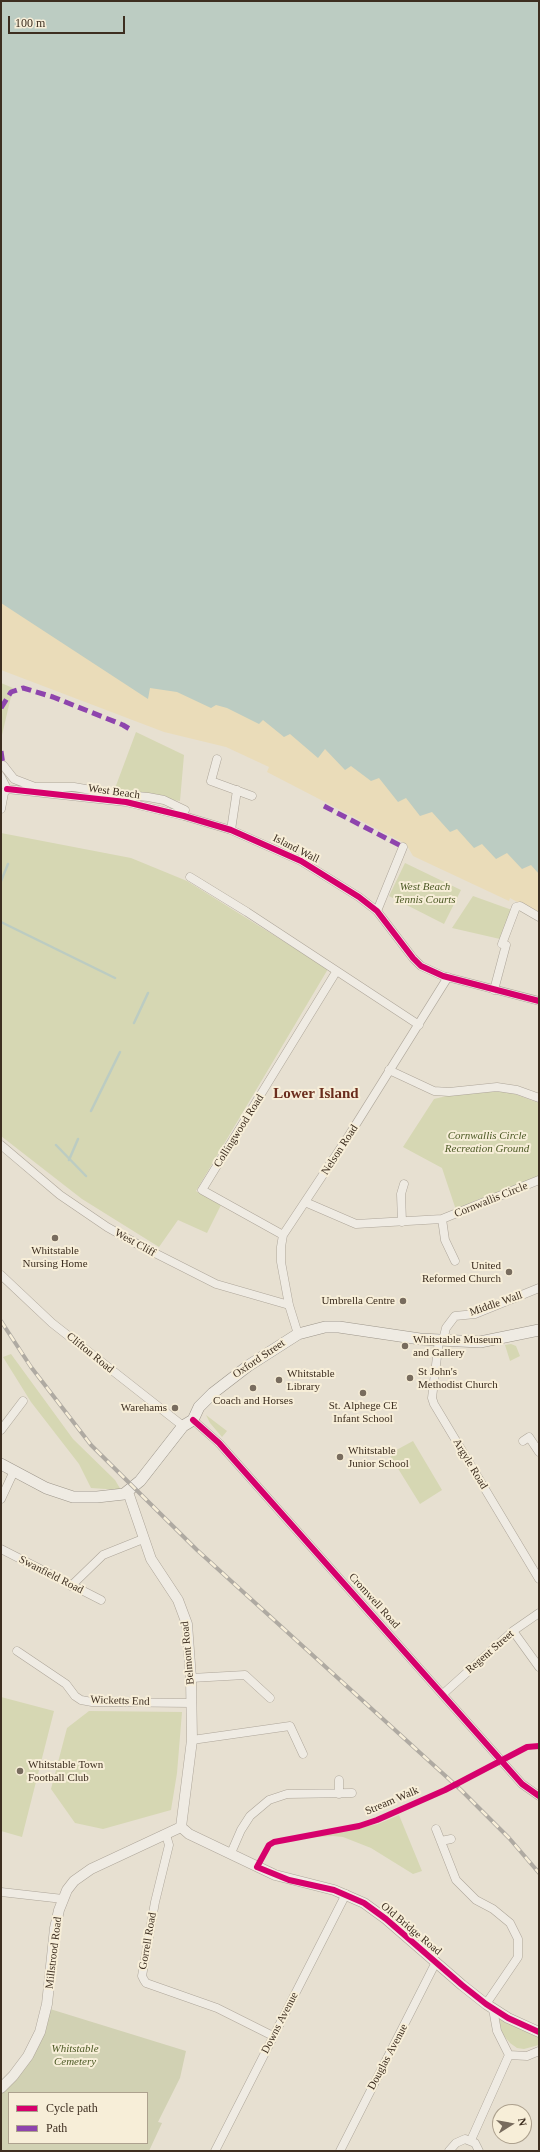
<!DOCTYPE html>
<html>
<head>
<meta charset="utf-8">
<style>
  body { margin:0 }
  #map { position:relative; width:540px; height:2152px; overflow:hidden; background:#e7e0d1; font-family:"Times New Roman",serif }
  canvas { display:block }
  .frame { position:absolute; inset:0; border:2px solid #3d2e20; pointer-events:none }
  .legend { position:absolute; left:8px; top:2092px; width:140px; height:52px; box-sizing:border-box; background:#f7eed8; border:1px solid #ada18e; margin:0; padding:5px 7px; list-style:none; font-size:12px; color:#3d2e20 }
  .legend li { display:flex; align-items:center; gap:8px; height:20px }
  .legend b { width:20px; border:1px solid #ada18e }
  .north { position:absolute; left:492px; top:2104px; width:40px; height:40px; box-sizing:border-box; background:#f7eed8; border:1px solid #ada18e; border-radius:50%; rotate:79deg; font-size:11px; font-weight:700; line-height:16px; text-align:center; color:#3d2e20 }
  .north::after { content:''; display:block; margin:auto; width:14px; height:18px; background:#786c5e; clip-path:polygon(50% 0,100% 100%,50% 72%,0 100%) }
  .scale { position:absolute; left:8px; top:16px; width:117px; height:18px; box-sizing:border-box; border:2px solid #3d2e20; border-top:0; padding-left:5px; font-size:12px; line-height:14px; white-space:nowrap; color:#3d2e20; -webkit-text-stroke:3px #f7eed8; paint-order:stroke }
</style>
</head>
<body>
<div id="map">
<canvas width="540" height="2152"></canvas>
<div class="frame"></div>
<ul class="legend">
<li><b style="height:5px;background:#d6006c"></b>Cycle path</li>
<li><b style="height:5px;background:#8e44ad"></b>Path</li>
</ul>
<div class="north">N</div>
<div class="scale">100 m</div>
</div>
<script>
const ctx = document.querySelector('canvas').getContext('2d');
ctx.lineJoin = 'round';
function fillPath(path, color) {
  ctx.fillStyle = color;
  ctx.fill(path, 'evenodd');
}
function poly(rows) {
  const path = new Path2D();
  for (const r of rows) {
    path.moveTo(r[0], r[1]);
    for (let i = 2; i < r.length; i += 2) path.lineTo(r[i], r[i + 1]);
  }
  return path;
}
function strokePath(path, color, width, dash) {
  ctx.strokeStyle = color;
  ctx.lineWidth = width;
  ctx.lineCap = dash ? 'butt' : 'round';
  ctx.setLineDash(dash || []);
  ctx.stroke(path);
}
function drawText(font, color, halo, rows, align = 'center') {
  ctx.font = font + ' "Times New Roman",serif';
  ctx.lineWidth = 4;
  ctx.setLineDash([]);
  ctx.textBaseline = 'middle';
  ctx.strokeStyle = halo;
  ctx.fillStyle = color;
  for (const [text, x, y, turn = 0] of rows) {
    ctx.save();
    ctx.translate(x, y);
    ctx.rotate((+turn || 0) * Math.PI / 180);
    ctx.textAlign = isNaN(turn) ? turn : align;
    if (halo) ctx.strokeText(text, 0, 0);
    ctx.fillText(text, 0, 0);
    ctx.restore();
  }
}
const green = poly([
  [1,683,13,688,2,735,2,759,1,759],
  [136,732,184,755,180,801,114,791],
  [1,833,131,858,187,881,328,969,196,1191,221,1205,207,1233,178,1220,159,1247,82,1199,1,1136],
  [405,863,461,890,444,924,389,896],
  [473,896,512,910,500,939,452,928],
  [486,1091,509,1092,539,1103,539,1177,520,1186,479,1199,456,1210,442,1168,403,1147,434,1099,455,1094],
  [511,1344,516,1346,520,1356,510,1361,505,1345],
  [11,1354,73,1439,115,1480,121,1490,91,1488,79,1464,31,1402,3,1357],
  [206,1415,227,1431,222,1437,210,1423],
  [413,1441,442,1490,420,1504,389,1454],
  [1,1697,54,1711,22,1837,1,1831],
  [89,1711,182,1712,177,1773,171,1810,103,1829,75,1823,51,1789,67,1728],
  [399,1815,422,1871,413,1874,371,1848,343,1837,333,1836,289,1839,354,1829,378,1824],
  [497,2018,539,2037,539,2045,524,2049,517,2048,510,2043,499,2030]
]);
const sand = poly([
  [1,602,539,835,539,914,510,898,509,901,413,856,406,844,267,772,269,767,226,747,164,732,1,670]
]);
const cemetery = poly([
  [50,2009,186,2051,180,2078,158,2122,162,2123,149,2151,1,2151,1,2092],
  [9,2093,147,2093,147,2143,9,2143]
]);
const water = poly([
  [1,1,539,1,539,874,531,865,522,869,507,853,496,859,482,844,474,848,457,829,450,832,432,812,420,816,406,798,398,802,379,778,371,781,351,766,345,770,325,749,318,758,290,734,284,737,263,720,259,724,227,708,216,705,211,708,177,692,150,688,148,699,1,603]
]);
const stream = poly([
  [1,881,8,864],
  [1,922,115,978],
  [134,1023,148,993],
  [91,1111,120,1052],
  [56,1145,86,1176],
  [69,1160,78,1139]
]);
const minor = poly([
  [217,759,211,781,252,796],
  [1,766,3,765,14,779,35,787,74,787,114,794,148,797,164,800,185,810],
  [1,777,7,789],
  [7,789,126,802,184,816,231,830,301,861,359,897,377,911,413,958,421,966,443,976,539,1001],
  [1,809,4,793,7,789],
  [231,830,237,790],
  [190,877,247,912,419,1025],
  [377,911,403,847],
  [494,990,506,945,502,944,516,907,520,906,539,917],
  [389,1070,434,1091,449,1092,497,1087,517,1090,539,1098],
  [1,1145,60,1195,107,1227,139,1245,216,1284,289,1305],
  [305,1202,356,1224,442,1219,539,1180],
  [442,1219,445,1240,455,1261],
  [402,1222,401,1194,404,1184],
  [283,1235,202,1190,336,972],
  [1,1275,52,1323,183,1426],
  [298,1334,289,1305,281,1262,281,1247,283,1235,348,1137,448,977],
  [439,1340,432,1398,434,1404,539,1579],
  [443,1340,446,1328,455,1316,475,1314,539,1288],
  [193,1420,219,1443,522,1784,539,1796],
  [1,1430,23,1401],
  [523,1441,529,1437,539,1452],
  [1,1499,14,1471],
  [1,1549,101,1600],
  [71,1586,103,1555,143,1539],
  [513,1631,539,1667],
  [17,1651,66,1684,75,1696,81,1700,92,1702,192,1703],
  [191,1678,245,1675,270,1698],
  [443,1694,513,1631,539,1613],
  [192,1740,290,1726,303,1754],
  [339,1780,339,1794],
  [436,1829,456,1880,476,1900,493,1909,510,1923,518,1939,518,1957,486,2004],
  [166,1835,169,1845,155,1902,142,1976,144,1980,146,1983,217,2008,273,2036],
  [441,1841,451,1839],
  [231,1853,241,1830,250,1816,269,1800,287,1794,352,1793],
  [1,1892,63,1899],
  [493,2009,497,2031,509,2055,527,2056,539,2051],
  [471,2140,509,2055],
  [215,2151,346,1894],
  [340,2151,436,1962],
  [449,2151,456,2143,465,2139,475,2143,479,2151]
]);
const tertiary = poly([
  [128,1492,151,1559,178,1600,187,1624,191,1678,192,1740,181,1827],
  [181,1827,189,1834,275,1875,334,1890,364,1903,386,1919,462,1985,486,2004,508,2018,539,2032],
  [1,2088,13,2076,28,2056,40,2032,47,2004,55,1928,59,1910,67,1890,74,1881,91,1869,181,1827]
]);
const secondary = poly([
  [1,1464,46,1488,73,1497,97,1497,124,1494,140,1481,183,1426,193,1420,199,1407,213,1393,248,1366,298,1334,325,1327,339,1327,420,1339,480,1342,539,1330]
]);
const rail = poly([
  [1,1321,31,1367,91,1445,197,1550,461,1790,509,1838,539,1873]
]);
const quiet = poly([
  [1,708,11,692,23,688,53,697,123,725,133,731],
  [1,751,3,765],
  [324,806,403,847]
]);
const cycleway = poly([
  [7,789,126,802,184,816,231,830,301,861,359,897,377,911,413,958,421,966,443,976,539,1001],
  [193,1420,219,1443,522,1784,539,1796],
  [539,1746,527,1747,445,1790,377,1820,359,1826,274,1842,269,1845,257,1867,289,1880,334,1890,364,1903,386,1919,462,1985,486,2004,508,2018,539,2032]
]);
const markers = [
  [55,1238,4,"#786c5e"],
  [509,1272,4,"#786c5e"],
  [403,1301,4,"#786c5e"],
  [405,1346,4,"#786c5e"],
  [410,1378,4,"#786c5e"],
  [279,1380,4,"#786c5e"],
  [253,1388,4,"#786c5e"],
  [363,1393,4,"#786c5e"],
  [175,1408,4,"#786c5e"],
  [340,1457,4,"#786c5e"],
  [20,1771,4,"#786c5e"]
];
const streetNames = [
  ["West Beach",114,792,8],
  ["Island Wall",296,849,27],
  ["Collingwood Road",239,1131,-58],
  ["Nelson Road",340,1150,-57],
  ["Cornwallis Circle",491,1200,-22],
  ["West Cliff",135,1243,29],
  ["Middle Wall",496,1304,-19],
  ["Clifton Road",90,1353,39],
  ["Oxford Street",259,1359,-34],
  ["Argyle Road",470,1464,59],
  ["Swanfield Road",51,1575,27],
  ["Cromwell Road",374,1601,48],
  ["Regent Street",490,1652,-41],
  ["Belmont Road",188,1653,-95],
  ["Wicketts End",120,1701,2],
  ["Stream Walk",392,1801,-23],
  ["Old Bridge Road",411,1929,40],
  ["Gorrell Road",148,1941,-80],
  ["Millstrood Road",54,1953,-83],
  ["Downs Avenue",280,2023,-63],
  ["Douglas Avenue",388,2057,-62]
];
const parkNames = [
  ["West Beach",425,887],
  ["Tennis Courts",425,900],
  ["Cornwallis Circle",487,1136],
  ["Recreation Ground",487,1149],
  ["Whitstable",75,2049],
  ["Cemetery",75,2062]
];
const poiNames = [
  ["Whitstable",55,1251,"center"],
  ["Nursing Home",55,1264,"center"],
  ["United",501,1266,"right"],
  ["Reformed Church",501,1279,"right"],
  ["Umbrella Centre",395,1301,"right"],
  ["Whitstable Museum",413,1340],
  ["and Gallery",413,1353],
  ["St John's",418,1372],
  ["Methodist Church",418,1385],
  ["Whitstable",287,1374],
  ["Library",287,1387],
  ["Coach and Horses",253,1401,"center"],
  ["St. Alphege CE",363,1406,"center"],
  ["Infant School",363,1419,"center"],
  ["Warehams",167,1408,"right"],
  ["Whitstable",348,1451],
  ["Junior School",348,1464],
  ["Whitstable Town",28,1765],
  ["Football Club",28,1778]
];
const districtNames = [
  ["Lower Island",316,1094]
];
fillPath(green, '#d6d7b3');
fillPath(sand, '#eadcb9');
fillPath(cemetery, '#d1d1b3');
fillPath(water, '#bcccc2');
strokePath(stream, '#bcccc2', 2.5);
strokePath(minor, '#ada599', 9);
strokePath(tertiary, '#ada599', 11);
strokePath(secondary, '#9c958a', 12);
strokePath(minor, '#efebe3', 8);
strokePath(tertiary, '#efebe3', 10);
strokePath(secondary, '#efebe3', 11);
strokePath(rail, '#afaaa2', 4);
strokePath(rail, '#f7eed8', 2.5, [8]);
strokePath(quiet, '#8e44ad', 5, [10, 5]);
strokePath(cycleway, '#d6006c', 6);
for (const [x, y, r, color] of markers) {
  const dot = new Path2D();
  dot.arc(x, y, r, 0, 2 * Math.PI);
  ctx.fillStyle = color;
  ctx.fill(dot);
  strokePath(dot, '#f7eed8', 1.5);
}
drawText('11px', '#3d2e20', '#f7eed8', streetNames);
drawText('italic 11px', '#4d5a26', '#f7eed8', parkNames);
drawText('11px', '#3d2e20', '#f7eed8', poiNames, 'left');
drawText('bold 15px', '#6b2e1e', '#f7eed8', districtNames);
</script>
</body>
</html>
